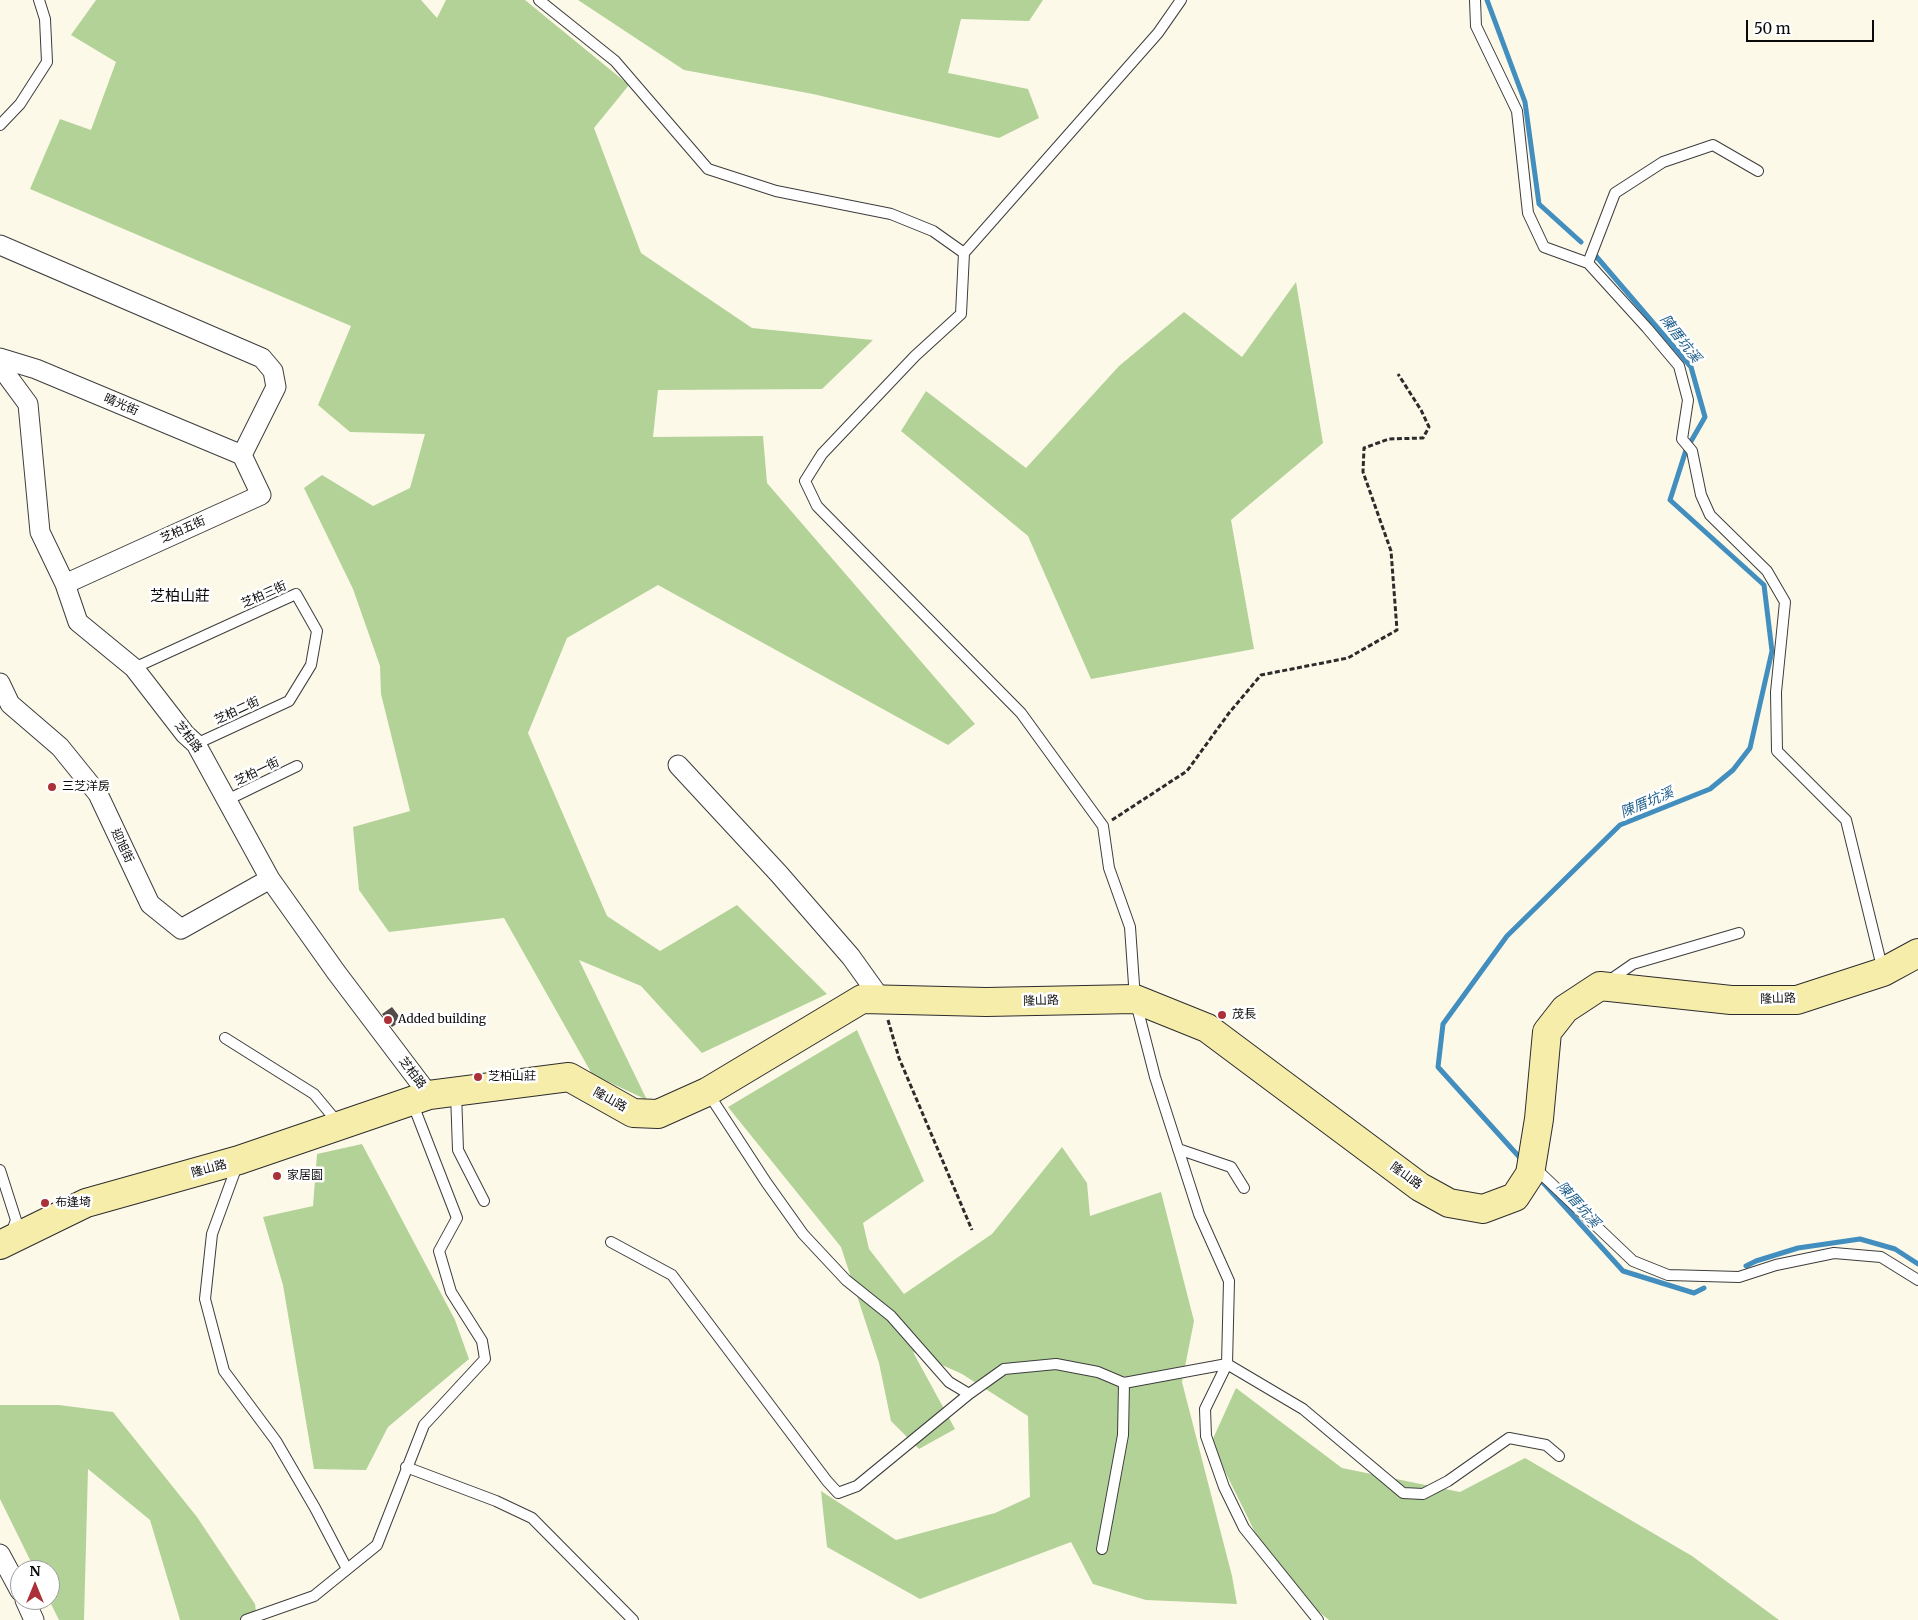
<!DOCTYPE html>
<html>
<head>
<meta charset="utf-8">
<style>
  body { margin:0 }
  #map { position:relative; width:1918px; height:1620px; overflow:hidden; background:#fdf9e9; font-family:Merriweather,serif }
  canvas { display:block }
  .north { position:absolute; left:10px; top:1560px; width:50px; height:50px; box-sizing:border-box; background:#fff; border:1px solid #9d9d9d; border-radius:50%; rotate:0deg; font-size:14px; font-weight:700; line-height:20px; text-align:center; color:#0a0a0a }
  .north::after { content:''; display:block; margin:auto; width:18px; height:22px; background:#ab3139; clip-path:polygon(50% 0,100% 100%,50% 72%,0 100%) }
  .scale { position:absolute; left:1746px; top:20px; width:128px; height:22px; box-sizing:border-box; border:2px solid #0a0a0a; border-top:0; padding-left:6px; font-size:15px; line-height:18px; white-space:nowrap; color:#0a0a0a; -webkit-text-stroke:4px #fff; paint-order:stroke }
</style>
</head>
<body>
<div id="map">
<canvas width="1918" height="1620"></canvas>
<div class="north">N</div>
<div class="scale">50 m</div>
</div>
<script>
const ctx = document.querySelector('canvas').getContext('2d');
ctx.lineJoin = 'round';
function fillPath(path, color) {
  ctx.fillStyle = color;
  ctx.fill(path, 'evenodd');
}
function poly(rows) {
  const path = new Path2D();
  for (const r of rows) {
    path.moveTo(r[0], r[1]);
    for (let i = 2; i < r.length; i += 2) path.lineTo(r[i], r[i + 1]);
  }
  return path;
}
function strokePath(path, color, width, dash) {
  ctx.strokeStyle = color;
  ctx.lineWidth = width;
  ctx.lineCap = dash ? 'butt' : 'round';
  ctx.setLineDash(dash || []);
  ctx.stroke(path);
}
function drawText(font, color, halo, rows, align = 'center') {
  ctx.font = font + ' Merriweather,"Noto Sans TC",serif';
  ctx.lineWidth = 5;
  ctx.setLineDash([]);
  ctx.textBaseline = 'middle';
  ctx.strokeStyle = halo;
  ctx.fillStyle = color;
  for (const [text, x, y, turn = 0] of rows) {
    ctx.save();
    ctx.translate(x, y);
    ctx.rotate((+turn || 0) * Math.PI / 180);
    ctx.textAlign = isNaN(turn) ? turn : align;
    if (halo) ctx.strokeText(text, 0, 0);
    ctx.fillText(text, 0, 0);
    ctx.restore();
  }
}
const forest = poly([
  [96,0,421,0,437,18,446,0,525,0,629,85,594,128,641,253,752,328,873,340,822,389,658,390,653,437,763,436,767,483,975,724,948,745,658,585,567,638,528,733,607,916,660,951,737,905,827,994,702,1053,641,986,579,960,647,1100,592,1074,504,918,389,932,359,890,353,827,410,811,381,694,380,666,353,589,304,488,322,475,373,506,410,488,425,434,350,432,318,405,351,326,30,189,60,119,91,130,116,62,71,35],
  [578,0,1043,0,1029,21,961,19,948,73,1028,89,1039,118,999,138,813,94,684,70],
  [1296,282,1323,443,1231,520,1254,649,1091,679,1028,536,901,431,926,391,1026,468,1119,366,1184,312,1242,357],
  [857,1030,924,1181,863,1223,869,1249,904,1294,992,1234,1062,1147,1087,1183,1090,1216,1161,1192,1194,1321,1182,1382,1232,1576,1237,1604,1146,1600,1093,1584,1071,1542,920,1599,827,1547,821,1491,896,1540,995,1513,1030,1497,1028,1416,962,1374,913,1352,955,1429,919,1449,891,1421,879,1363,841,1247,728,1107],
  [362,1144,455,1320,469,1359,388,1427,366,1470,314,1469,283,1285,263,1217,313,1206,317,1154],
  [1236,1388,1342,1468,1460,1492,1525,1458,1692,1556,1779,1620,1329,1620,1278,1579,1211,1443],
  [0,1405,59,1405,113,1412,197,1517,255,1604,257,1620,180,1620,150,1520,88,1469,84,1620,59,1620,49,1600,50,1570,35,1570,0,1499]
]);
const stream = poly([
  [1487,0,1525,102,1539,204,1581,242],
  [1522,1160,1438,1067,1443,1024,1507,936,1620,825,1710,789,1733,770,1750,748,1772,651,1764,585,1670,500,1686,450,1705,417,1691,367,1595,255],
  [1538,1177,1623,1271,1694,1293,1704,1288],
  [1746,1266,1756,1261,1798,1248,1860,1239,1895,1249,1918,1264]
]);
const building = poly([
  [392,1007,402,1020,392,1027,382,1014]
]);
const path = poly([
  [1112,820,1187,771,1229,713,1261,675,1348,658,1397,630,1391,551,1363,472,1364,448,1389,439,1423,438,1429,427,1421,410,1398,374],
  [888,1020,899,1058,972,1230]
]);
const lane = poly([
  [539,0,615,61,708,169,776,191,891,214,933,231,964,253,961,314,915,356,822,454,805,481,817,506,1021,713,1103,826,1109,868,1130,927,1135,999,1155,1077,1199,1214,1229,1281,1227,1364,1205,1409,1206,1436,1224,1487,1244,1528,1318,1620],
  [1475,0,1476,26,1517,111,1528,213,1544,247,1588,263,1647,328,1679,366,1688,400,1682,439,1692,451,1701,495,1710,515,1767,571,1785,602,1776,692,1777,751,1846,820,1883,971],
  [0,125,20,104,47,62,45,19,39,0],
  [964,253,1158,33,1181,0],
  [1588,263,1615,193,1663,162,1713,145,1758,171],
  [134,668,296,594,317,631,311,665,289,701,196,744],
  [227,800,297,766],
  [1607,982,1633,964,1739,933],
  [225,1038,314,1094,339,1124],
  [456,1093,458,1150,484,1201],
  [708,1093,766,1182,803,1234,846,1280,891,1316,949,1382,969,1394,1004,1369,1056,1364,1098,1372,1124,1383,1227,1364,1303,1409,1403,1493,1423,1494,1448,1481,1509,1438,1546,1445,1559,1456],
  [1178,1149,1231,1167,1244,1188],
  [238,1163,212,1234,205,1299,224,1371,276,1441,315,1508,347,1569],
  [1534,1167,1633,1261,1668,1275,1739,1277,1776,1265,1834,1253,1881,1257,1918,1280],
  [0,1170,16,1220,11,1234],
  [611,1242,672,1275,827,1481,838,1493,857,1486,969,1394],
  [406,1467,496,1501,532,1518,633,1620],
  [1102,1549,1123,1435,1124,1383],
  [246,1620,314,1596,377,1545,424,1425,485,1359,482,1341,451,1292,439,1251,457,1218,412,1102]
]);
const street = poly([
  [0,245,262,358,273,371,276,387,242,455],
  [0,358,36,369,242,455],
  [0,366,28,404,40,532,65,584,78,622,134,668,185,734,196,744,270,879,336,972,429,1095],
  [65,584,261,495,242,455],
  [0,683,10,704,60,747,98,794,150,904,181,929,270,879],
  [678,765,779,874,851,957,881,999],
  [0,1554,20,1591],
  [25,1600,34,1620]
]);
const secondary = poly([
  [0,1245,86,1203,239,1160,429,1095,569,1077,633,1113,658,1114,707,1092,862,999,986,1002,1135,999,1207,1028,1420,1187,1449,1203,1483,1209,1515,1197,1530,1174,1539,1119,1547,1032,1565,1009,1600,986,1731,1000,1797,1000,1883,972,1918,953]
]);
const markers = [
  [52,787,5,"#ab3139"],
  [1222,1015,5,"#ab3139"],
  [388,1020,5,"#ab3139"],
  [478,1077,5,"#ab3139"],
  [277,1176,5,"#ab3139"],
  [45,1203,5,"#ab3139"]
];
const streetNames = [
  ["晴光街",121,405,23],
  ["芝柏五街",183,530,-24],
  ["芝柏三街",264,595,-24],
  ["芝柏二街",237,711,-25],
  ["芝柏路",188,737,52],
  ["芝柏一街",257,772,-26],
  ["迎旭街",122,846,65],
  ["隆山路",1778,999,-2],
  ["隆山路",1041,1001,-2],
  ["芝柏路",412,1073,53],
  ["隆山路",610,1100,29],
  ["隆山路",209,1169,-15],
  ["隆山路",1406,1176,36]
];
const poiNames = [
  ["三芝洋房",62,787],
  ["茂長",1232,1015],
  ["Added building",398,1020],
  ["芝柏山莊",488,1077],
  ["家居園",287,1176],
  ["布逢埼",55,1203]
];
const waterNames = [
  ["陳厝坑溪",1680,339,52],
  ["陳厝坑溪",1647,803,-23],
  ["陳厝坑溪",1578,1205,48]
];
const quarterNames = [
  ["芝柏山莊",180,597]
];
fillPath(forest, '#b3d298');
strokePath(stream, '#428fbf', 5);
fillPath(building, '#524b48');
strokePath(lane, '#3d3d3d', 12);
strokePath(street, '#3d3d3d', 21);
strokePath(secondary, '#2c2c2c', 30);
strokePath(path, '#2c2c2c', 3, [5, 2.5]);
strokePath(lane, '#fff', 10);
strokePath(street, '#fff', 19);
strokePath(secondary, '#f7edab', 28);
for (const [x, y, r, color] of markers) {
  const dot = new Path2D();
  dot.arc(x, y, r, 0, 2 * Math.PI);
  ctx.fillStyle = color;
  ctx.fill(dot);
  strokePath(dot, '#fff', 2);
}
drawText('12px', '#0a0a0a', '#fff', streetNames);
drawText('12px', '#0a0a0a', '#fff', poiNames, 'left');
drawText('italic 14px', '#21608e', '#fff', waterNames);
drawText('15px', '#0a0a0a', '#fff', quarterNames);
</script>
</body>
</html>
